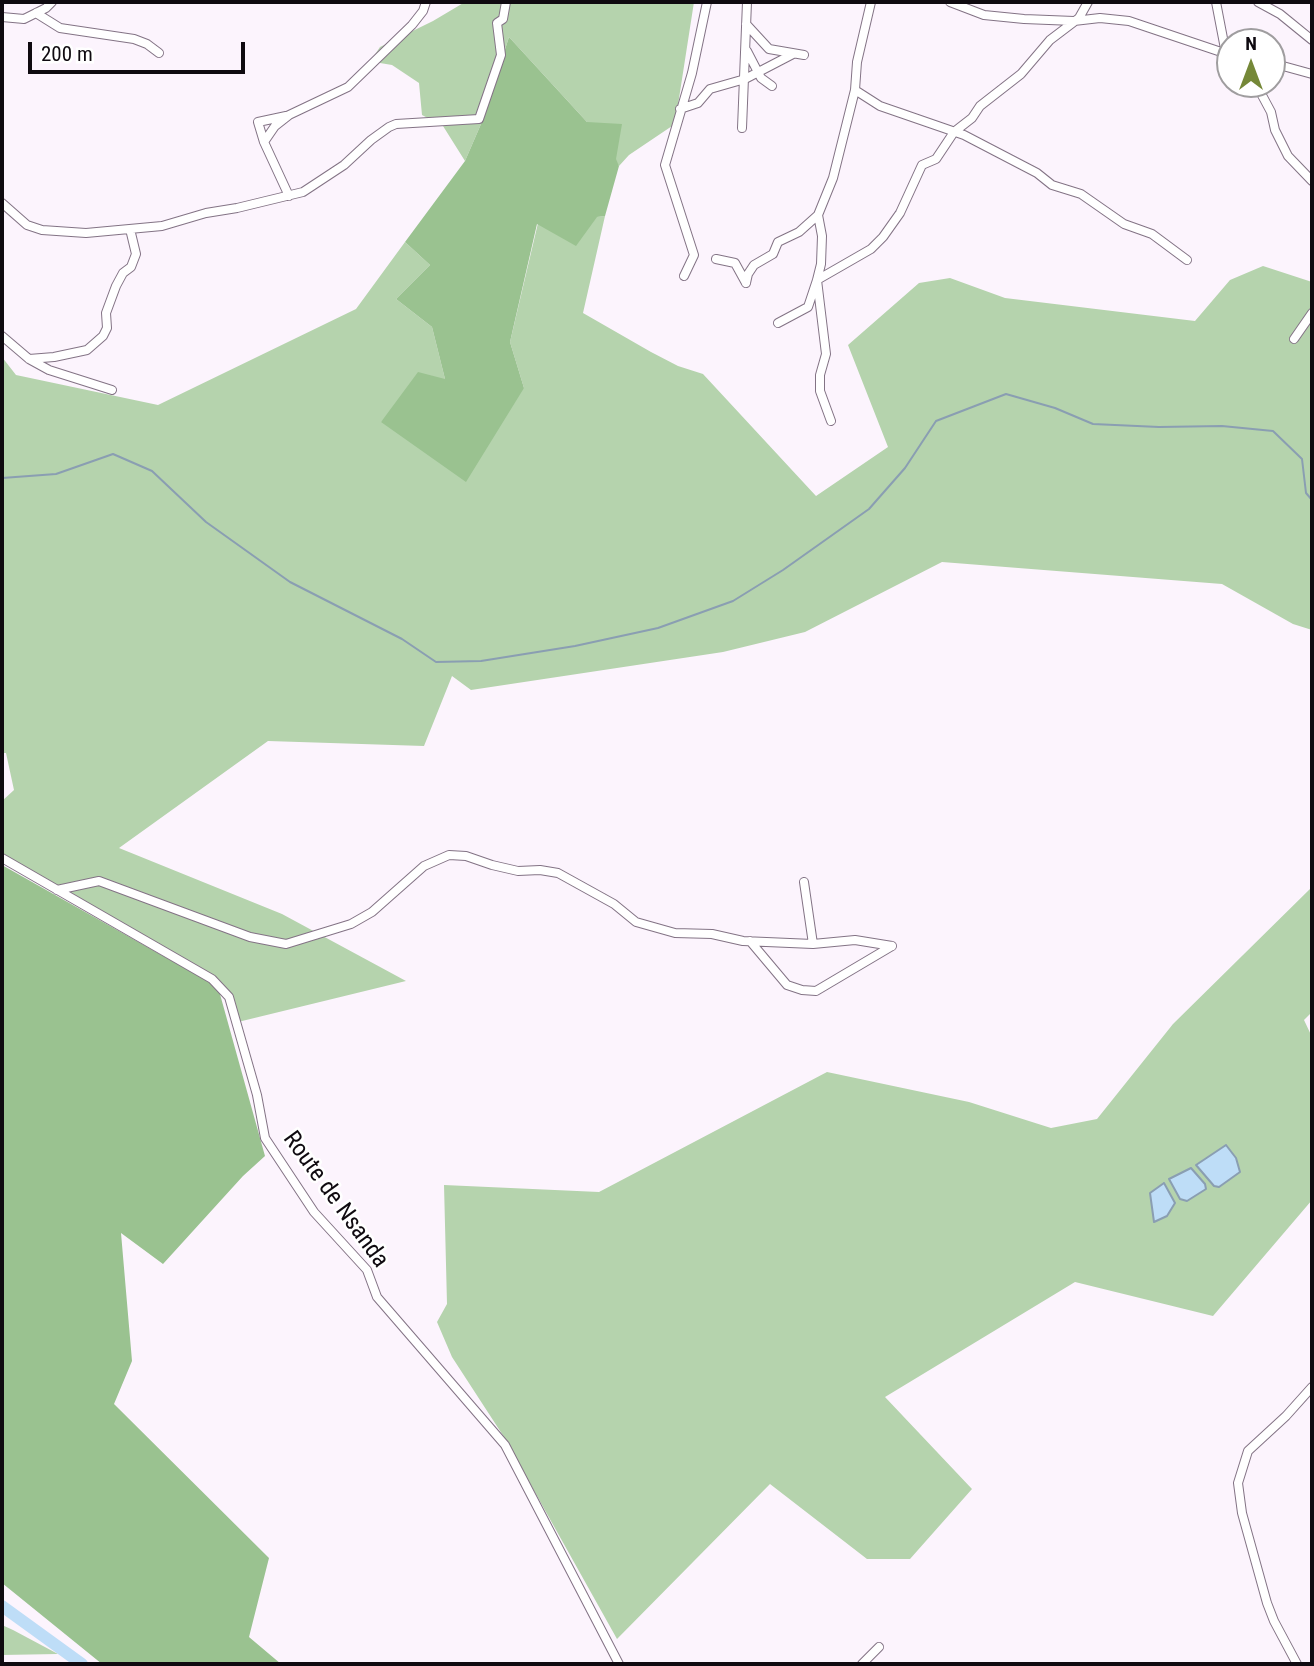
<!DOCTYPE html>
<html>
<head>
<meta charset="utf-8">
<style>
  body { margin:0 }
  #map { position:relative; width:1314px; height:1666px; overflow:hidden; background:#fcf4fd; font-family:"Roboto Condensed",sans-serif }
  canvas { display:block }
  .frame { position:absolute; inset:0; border:4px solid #0f0a10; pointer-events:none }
  .north { position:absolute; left:1216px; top:28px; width:70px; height:70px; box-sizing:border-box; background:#fff; border:2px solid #9f9d9f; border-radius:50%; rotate:0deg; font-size:19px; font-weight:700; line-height:28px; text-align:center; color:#0f0a10 }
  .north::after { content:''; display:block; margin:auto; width:24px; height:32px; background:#758838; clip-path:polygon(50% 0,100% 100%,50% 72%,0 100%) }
  .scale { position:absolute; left:28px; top:42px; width:217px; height:32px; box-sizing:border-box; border:4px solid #0f0a10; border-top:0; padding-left:9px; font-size:21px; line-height:24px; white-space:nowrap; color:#0f0a10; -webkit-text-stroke:5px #fff; paint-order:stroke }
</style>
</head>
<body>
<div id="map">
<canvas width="1314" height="1666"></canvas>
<div class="frame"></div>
<div class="north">N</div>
<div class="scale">200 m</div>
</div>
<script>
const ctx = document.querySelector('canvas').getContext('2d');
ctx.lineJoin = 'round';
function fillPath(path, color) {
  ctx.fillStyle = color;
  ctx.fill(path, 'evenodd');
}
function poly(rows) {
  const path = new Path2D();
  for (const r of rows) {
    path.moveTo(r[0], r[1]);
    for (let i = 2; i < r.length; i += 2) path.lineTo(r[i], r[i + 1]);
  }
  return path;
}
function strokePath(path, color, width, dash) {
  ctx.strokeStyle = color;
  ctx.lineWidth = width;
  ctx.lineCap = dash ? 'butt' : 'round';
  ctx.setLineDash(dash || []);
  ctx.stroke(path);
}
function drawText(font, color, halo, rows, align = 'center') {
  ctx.font = font + ' "Roboto Condensed",sans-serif';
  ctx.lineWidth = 5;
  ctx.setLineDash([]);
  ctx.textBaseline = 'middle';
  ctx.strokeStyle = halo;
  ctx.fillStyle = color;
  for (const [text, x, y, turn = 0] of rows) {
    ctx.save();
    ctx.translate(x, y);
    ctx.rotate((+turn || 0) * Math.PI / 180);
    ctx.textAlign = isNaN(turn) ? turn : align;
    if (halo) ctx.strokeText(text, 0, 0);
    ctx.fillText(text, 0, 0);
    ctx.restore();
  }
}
const green = poly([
  [465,2,694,2,675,124,629,155,619,166,587,122,509,37,481,124,465,161,443,126,422,115,419,83,392,65,380,63,374,56,380,47,433,21],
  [605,216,583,313,651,352,678,366,703,374,816,496,888,447,848,345,919,283,950,278,1005,298,1195,321,1230,280,1263,266,1312,282,1312,630,1293,624,1222,584,942,562,805,632,723,652,471,690,452,676,424,746,268,741,119,848,282,914,406,981,238,1022,232,997,213,975,2,854,2,801,14,790,6,753,2,753,2,357,16,375,158,405,356,309,405,242,430,265,396,299,432,327,445,379,381,422,524,388,510,342,538,223],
  [1312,887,1312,1012,1304,1020,1312,1037,1312,1200,1213,1316,1075,1282,885,1397,972,1489,910,1559,867,1559,770,1484,617,1639,504,1437,452,1357,437,1322,447,1304,444,1185,599,1192,827,1072,969,1102,1051,1128,1097,1119,1173,1024],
  [2,1625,13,1630,58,1654,2,1655]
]);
const forest = poly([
  [509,37,587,122,622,124,616,159,619,166,605,216,597,217,576,246,537,224,510,342,524,388,466,482,381,422,418,372,445,379,432,327,396,299,430,265,405,242,465,161,481,124],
  [2,865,218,987,265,1156,243,1176,163,1264,121,1233,132,1361,114,1404,269,1558,249,1637,281,1664,102,1664,2,1583]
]);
const water = poly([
  [1226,1145,1236,1158,1240,1172,1219,1187,1214,1186,1196,1165,1226,1145],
  [1191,1168,1205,1184,1206,1189,1187,1201,1180,1199,1169,1179,1191,1168],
  [1164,1183,1175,1203,1167,1216,1154,1222,1150,1193,1164,1183]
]);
const stream = poly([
  [2,478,56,474,113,454,152,471,206,522,290,582,402,639,436,662,481,661,575,646,658,628,733,601,783,570,869,509,905,468,936,421,1006,394,1055,408,1093,424,1159,427,1222,426,1273,431,1302,459,1306,493,1312,500]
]);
const river = poly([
  [2,1606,82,1664]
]);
const minor = poly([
  [950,2,984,15,1024,19,1074,21,1100,18,1129,21,1230,55],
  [1216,2,1226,54],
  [1258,2,1280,14,1312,40],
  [36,13,60,28,134,39,147,44,159,53],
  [2,17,24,19,46,8,52,2],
  [746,24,769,49,804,55],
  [747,51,761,78,772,86],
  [1272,63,1312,74],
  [1256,84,1271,112,1275,130,1288,156,1312,181],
  [855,90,880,106,964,135,1037,173,1052,185,1081,194,1124,224,1152,234,1187,260],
  [680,109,698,103,710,89,745,79,793,54],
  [286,116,258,122,264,142,289,196],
  [742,128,747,2],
  [264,142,275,126,289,115,348,87,412,25,423,11,426,2],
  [2,203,27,225,42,230,86,233,162,226,206,213,237,208,303,192,344,165,371,140,389,127,396,124,479,119,501,55,497,23,503,19,506,2],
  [716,259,735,263,746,283],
  [684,276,694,255,665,165,692,73,707,2],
  [817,280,871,249,883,237,900,213,922,165,936,159,954,132,972,118,980,106,1021,74,1050,40,1079,18,1088,2],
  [817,280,821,264,822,236,818,215,833,178,855,90,857,62,871,2],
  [746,283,748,274,754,265,773,254,778,242,799,232,818,215],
  [778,323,808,307,817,280,826,354,820,375,820,391,831,421],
  [2,336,29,359,49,370,112,390],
  [1294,339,1312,313],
  [29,359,54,357,87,350,103,336,107,328,106,313,116,286,123,273,131,267,136,254,130,229],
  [2,858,212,979,229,997,257,1095,265,1138,314,1212,367,1270,377,1297,505,1445,619,1664],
  [804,882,813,944],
  [57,890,99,881,250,937,286,944,351,924,372,912,424,866,449,855,466,856,492,865,518,871,540,870,558,873,614,904,636,922,675,933,712,934,743,941,813,944,855,940,892,946],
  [750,941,787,985,802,990,816,991,892,946],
  [862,1664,879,1647],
  [1297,1664,1274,1621,1267,1603,1242,1513,1238,1483,1248,1451,1286,1416,1312,1387]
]);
const streetNames = [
  ["Route de Nsanda",335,1200,54]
];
fillPath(green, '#b5d3ad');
fillPath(forest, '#9ac290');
fillPath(water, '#beddf7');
strokePath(water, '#8a9eb2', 2);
strokePath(stream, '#8a9eb2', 2);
strokePath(river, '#beddf7', 12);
strokePath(minor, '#837385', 10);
strokePath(minor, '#fff', 8);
drawText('24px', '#0f0a10', '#fff', streetNames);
</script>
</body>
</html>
